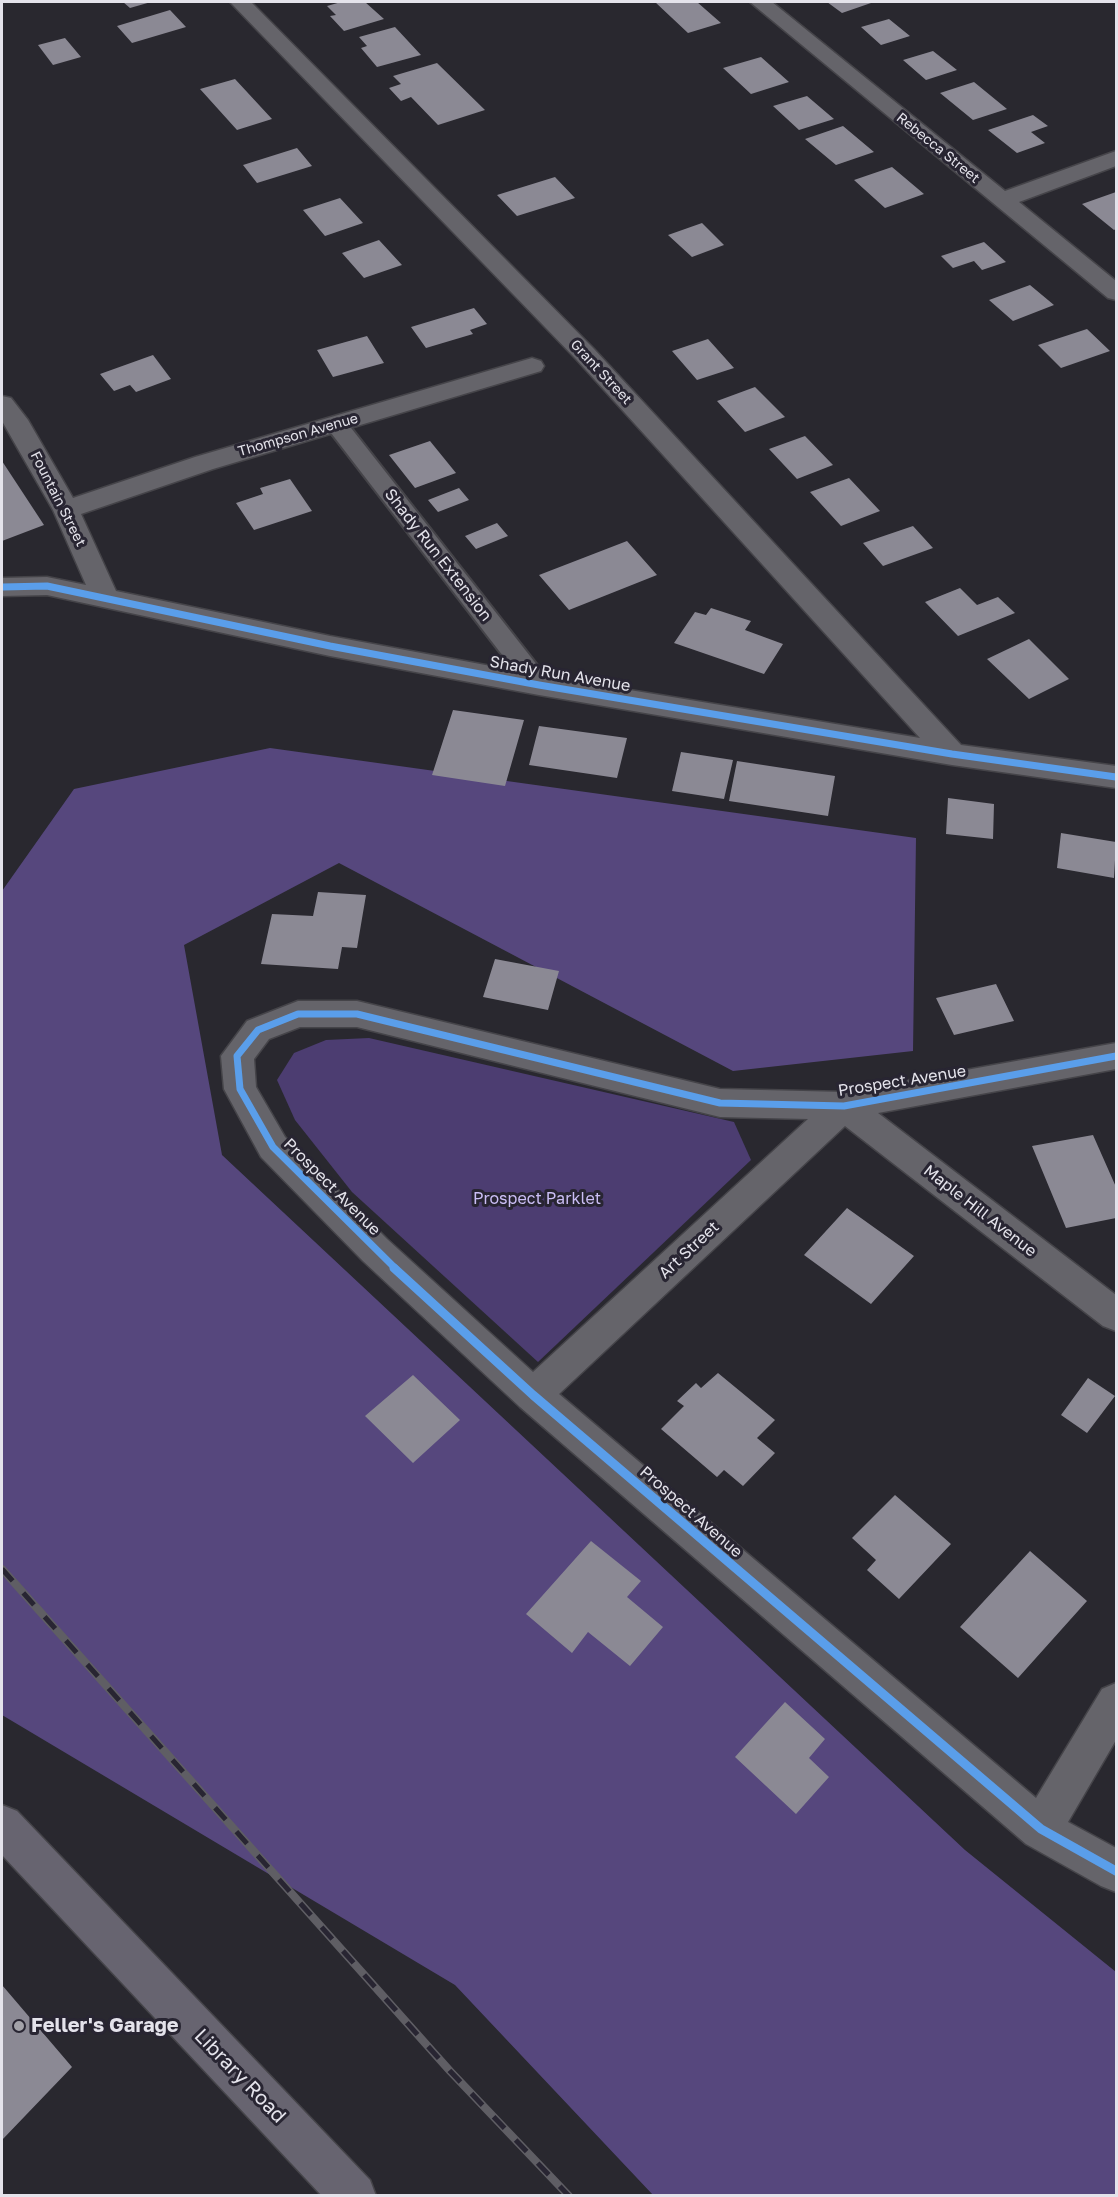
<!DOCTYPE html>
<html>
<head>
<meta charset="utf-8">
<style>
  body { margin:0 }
  #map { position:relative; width:1118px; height:2197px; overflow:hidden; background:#29282f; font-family:"Golos Text",sans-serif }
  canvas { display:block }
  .frame { position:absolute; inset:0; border:3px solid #e4e3eb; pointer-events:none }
</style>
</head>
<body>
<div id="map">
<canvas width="1118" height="2197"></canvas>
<div class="frame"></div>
</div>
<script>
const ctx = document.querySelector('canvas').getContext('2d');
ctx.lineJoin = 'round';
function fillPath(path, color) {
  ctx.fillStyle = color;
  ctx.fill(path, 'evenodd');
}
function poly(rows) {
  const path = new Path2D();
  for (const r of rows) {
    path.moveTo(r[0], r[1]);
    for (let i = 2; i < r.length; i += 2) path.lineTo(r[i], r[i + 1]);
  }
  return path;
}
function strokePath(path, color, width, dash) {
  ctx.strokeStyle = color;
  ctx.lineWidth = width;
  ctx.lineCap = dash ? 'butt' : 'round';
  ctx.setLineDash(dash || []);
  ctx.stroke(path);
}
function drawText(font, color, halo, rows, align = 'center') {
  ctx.font = font + ' "Golos Text",sans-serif';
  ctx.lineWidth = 6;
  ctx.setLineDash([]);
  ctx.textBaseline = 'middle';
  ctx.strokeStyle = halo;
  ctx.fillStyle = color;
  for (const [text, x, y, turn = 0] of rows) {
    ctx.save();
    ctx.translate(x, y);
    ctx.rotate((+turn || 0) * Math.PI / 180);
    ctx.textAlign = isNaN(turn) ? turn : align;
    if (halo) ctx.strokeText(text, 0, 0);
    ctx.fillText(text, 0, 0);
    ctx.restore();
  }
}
const green = poly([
  [369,1038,734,1122,751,1160,538,1362,352,1192,295,1120,277,1080,294,1053,326,1040]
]);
const forest = poly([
  [270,748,916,838,913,1051,733,1071,339,863,184,945,222,1155,965,1850,1116,1972,1116,2195,653,2195,455,1985,2,1715,2,891,74,789]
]);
const building = poly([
  [123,2,151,2,130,8],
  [341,2,365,2,384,19,344,31,330,16,336,15,327,6],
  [655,2,697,2,721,23,688,33],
  [827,2,869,2,871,3,842,13],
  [170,10,186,27,132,43,117,26],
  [889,19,910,36,881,45,861,27],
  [395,27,421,55,377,67,361,48,367,46,359,37],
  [65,38,81,57,53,65,38,45],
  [933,51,957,70,926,80,903,60],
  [761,57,789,82,751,94,723,68],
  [437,63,485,110,438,125,411,97,401,101,389,88,401,84,393,76],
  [235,79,272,119,237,130,200,89],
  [974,82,1007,109,973,120,940,93],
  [807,96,834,119,799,130,773,106],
  [1033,115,1048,126,1031,132,1045,143,1017,153,988,130],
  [843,126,874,152,836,165,805,139],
  [297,148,312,166,257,183,243,165],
  [892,167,924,194,885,208,854,180],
  [555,177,575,198,517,216,497,195],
  [1116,192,1116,229,1114,230,1082,204],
  [340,198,363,223,325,236,303,210],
  [702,223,724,245,692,257,668,235],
  [379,240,402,265,364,278,342,253],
  [984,242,1006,262,982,270,974,261,953,268,941,256],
  [1030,285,1054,305,1013,321,989,300],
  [474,308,487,324,470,330,473,334,426,348,411,327],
  [1087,329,1110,351,1061,368,1038,345],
  [367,336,384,363,333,377,317,350],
  [708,339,734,368,697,380,672,351],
  [153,355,171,379,136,392,130,385,114,391,100,374],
  [755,387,785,417,745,432,717,401],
  [805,436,833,465,797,479,769,449],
  [430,441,456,473,415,488,389,455],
  [2,461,44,525,2,541],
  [849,478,880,511,841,526,810,492],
  [290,479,312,511,254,530,236,503,263,494,260,488],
  [459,488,469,500,438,512,428,500],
  [497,523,508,536,476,549,465,536],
  [913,526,933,548,883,566,863,543],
  [627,541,657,575,569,610,539,575],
  [960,588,977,605,998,597,1015,613,958,636,925,602],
  [711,608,751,621,745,630,783,644,764,674,674,643,695,612,706,615],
  [1029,639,1069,679,1029,699,987,659],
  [453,710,524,720,505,786,432,775],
  [539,726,627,738,617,778,529,765],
  [681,752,733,760,724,799,672,791],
  [737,761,835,776,828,816,729,801],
  [948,798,994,804,993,839,946,834],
  [1061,833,1116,842,1114,878,1057,868],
  [318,892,366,895,357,948,342,947,338,969,261,964,272,914,313,916],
  [495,959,559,971,548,1010,483,997],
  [996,984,1014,1021,954,1035,936,998],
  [1093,1135,1116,1187,1116,1218,1066,1228,1032,1146],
  [847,1208,914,1256,871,1304,804,1255],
  [718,1373,775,1420,757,1438,775,1453,743,1486,724,1470,717,1477,661,1429,684,1406,677,1401,696,1383,701,1388],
  [413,1375,460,1420,413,1463,365,1416],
  [1088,1378,1115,1396,1087,1433,1061,1415],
  [895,1495,951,1544,899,1599,867,1570,876,1560,852,1538],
  [591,1541,641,1581,627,1597,663,1627,630,1666,588,1632,572,1653,526,1614],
  [1030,1551,1087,1601,1018,1678,960,1627],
  [785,1702,825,1739,809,1758,829,1777,796,1814,735,1757],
  [2,1985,72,2067,2,2140]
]);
const lane = poly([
  [336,417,344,419,548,679,551,685,548,691,539,694,530,691,328,429,325,424,328,419,336,417]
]);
const street = poly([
  [230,2,251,2,594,349,961,745,1116,766,1116,788,952,765,539,695,330,656,47,595,2,596,2,578,47,577,86,585,53,510,2,421,2,396,11,398,28,420,73,498,195,457,532,358,541,361,544,366,541,371,213,469,81,514,116,591,330,636,539,675,920,738,576,359,230,2],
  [750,2,772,2,1005,191,1116,151,1116,166,1019,202,1116,281,1116,300,1108,298,750,2],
  [298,1001,357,1001,720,1089,844,1092,1116,1043,1116,1069,878,1113,1116,1295,1116,1331,1103,1326,845,1126,559,1394,1036,1798,1102,1689,1116,1683,1116,1740,1068,1822,1116,1848,1116,1892,1101,1886,1026,1844,520,1407,363,1261,261,1157,224,1089,221,1056,247,1021,298,1001],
  [300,1027,357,1027,720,1117,808,1119,533,1372,387,1239,285,1137,256,1087,254,1059,269,1039,300,1027]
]);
const primary = poly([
  [2,1805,17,1811,370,2180,376,2196,322,2196,2,1855,2,1805]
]);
const rail = poly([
  [2,1569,450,2071,569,2196]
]);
const cyclewayFar1 = poly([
  [2,587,47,586,330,646,539,685,952,754,1116,777],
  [396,1269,273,1147,240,1089,237,1056,258,1030,298,1014,357,1014,720,1103,844,1106,1116,1056]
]);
const cycleway = poly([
  [394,1268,533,1395,1041,1829,1116,1871]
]);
const markers = [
  [19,2026,6,"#a3a2a9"]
];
const farStreetnames = [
  ["Rebecca Street",938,148,39],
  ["Grant Street",601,372,47],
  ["Thompson Avenue",298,435,-16],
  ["Fountain Street",58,499,63]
];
const streetNames = [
  ["Shady Run Extension",438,555,52],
  ["Shady Run Avenue",560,674,10],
  ["Prospect Avenue",902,1081,-9],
  ["Prospect Avenue",332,1187,45],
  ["Maple Hill Avenue",980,1211,38],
  ["Art Street",689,1250,-43],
  ["Prospect Avenue",691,1512,41]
];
const parkNames = [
  ["Prospect Parklet",537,1199]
];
const nearPoinames = [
  ["Feller's Garage",31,2026]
];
const nearStreetnames = [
  ["Library Road",240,2076,46]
];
fillPath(green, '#4c3d71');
fillPath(forest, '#56477d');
fillPath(building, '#8b8994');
strokePath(lane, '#454449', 4);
strokePath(street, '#454449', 3);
strokePath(primary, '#454449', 3);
fillPath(lane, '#65646a');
fillPath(street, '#65646a');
fillPath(primary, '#676470');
strokePath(rail, '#5f5e64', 8);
strokePath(rail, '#282532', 5, [16]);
strokePath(cyclewayFar1, '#5a9eea', 7);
strokePath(cycleway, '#5a9eea', 9);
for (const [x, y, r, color] of markers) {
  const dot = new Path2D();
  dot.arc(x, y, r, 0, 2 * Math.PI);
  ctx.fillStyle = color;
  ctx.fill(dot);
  strokePath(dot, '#282532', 2);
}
drawText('14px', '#e4e3eb', '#282532', farStreetnames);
drawText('16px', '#e4e3eb', '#282532', streetNames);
drawText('16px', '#cbbef5', '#282532', parkNames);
drawText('bold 20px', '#e4e3eb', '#282532', nearPoinames, 'left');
drawText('20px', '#e4e3eb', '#282532', nearStreetnames);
</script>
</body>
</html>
